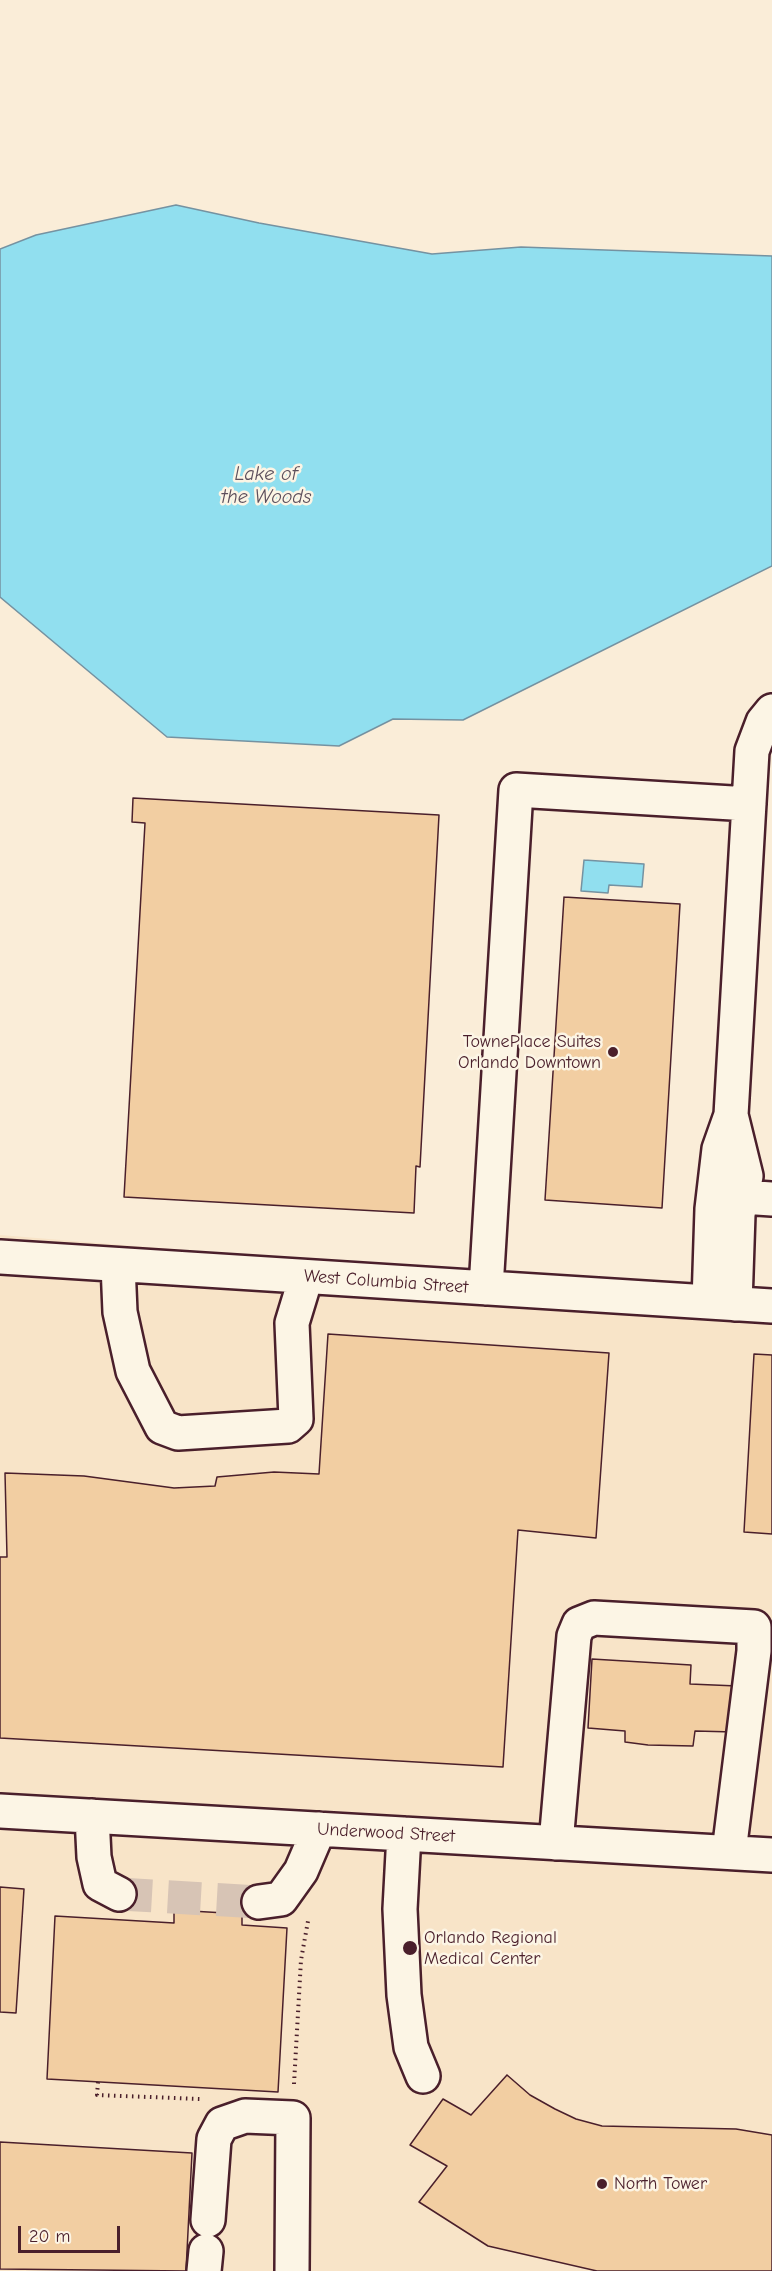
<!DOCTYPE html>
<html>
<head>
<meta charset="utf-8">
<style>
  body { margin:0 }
  #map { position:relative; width:772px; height:2271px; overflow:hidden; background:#faedd8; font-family:"Comic Neue",sans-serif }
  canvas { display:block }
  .scale { position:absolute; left:18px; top:2226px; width:102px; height:27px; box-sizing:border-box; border:3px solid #4a1f2b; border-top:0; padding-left:8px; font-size:18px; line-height:21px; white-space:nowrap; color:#4a1f2b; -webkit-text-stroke:4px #fcf5e5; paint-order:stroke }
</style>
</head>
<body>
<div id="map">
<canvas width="772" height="2271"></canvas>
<div class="scale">20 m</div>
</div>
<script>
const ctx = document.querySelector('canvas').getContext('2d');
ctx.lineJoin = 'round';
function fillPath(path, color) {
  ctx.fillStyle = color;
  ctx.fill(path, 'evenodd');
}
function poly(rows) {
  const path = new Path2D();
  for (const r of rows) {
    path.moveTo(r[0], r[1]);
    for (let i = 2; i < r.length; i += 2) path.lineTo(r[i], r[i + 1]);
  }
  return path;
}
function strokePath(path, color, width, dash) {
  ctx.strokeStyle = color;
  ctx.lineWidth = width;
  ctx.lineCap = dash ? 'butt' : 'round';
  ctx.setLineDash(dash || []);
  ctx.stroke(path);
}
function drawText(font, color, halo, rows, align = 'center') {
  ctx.font = font + ' "Comic Neue",sans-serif';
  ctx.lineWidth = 5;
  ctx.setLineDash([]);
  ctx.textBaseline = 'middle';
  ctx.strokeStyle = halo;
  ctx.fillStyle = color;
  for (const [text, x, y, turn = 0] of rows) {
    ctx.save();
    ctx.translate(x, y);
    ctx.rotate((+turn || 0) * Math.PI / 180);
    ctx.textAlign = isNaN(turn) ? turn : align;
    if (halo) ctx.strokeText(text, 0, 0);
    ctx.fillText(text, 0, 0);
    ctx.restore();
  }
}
const built = poly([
  [0,1235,772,1298,772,2271,0,2271]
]);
const water = poly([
  [176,205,259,223,432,254,521,247,772,256,772,566,463,720,393,719,339,746,167,737,0,597,0,249,36,235,176,205],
  [584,860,644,864,642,887,609,885,608,893,581,891,584,860]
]);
const building = poly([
  [133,798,439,815,420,1167,416,1166,414,1213,124,1197,145,823,132,822,133,798],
  [564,897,680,904,662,1208,545,1200,564,897],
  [328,1334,609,1353,596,1538,518,1530,503,1767,0,1738,0,1557,7,1557,5,1473,84,1476,174,1488,215,1486,217,1477,274,1472,319,1474,328,1334],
  [754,1354,772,1355,772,1534,744,1532,754,1354],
  [592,1659,691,1665,690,1684,737,1686,734,1732,695,1731,693,1746,648,1745,625,1742,625,1731,588,1728,592,1659],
  [0,1887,24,1889,16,2013,0,2012,0,1887],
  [174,1910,242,1914,242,1925,287,1928,278,2092,47,2079,55,1916,174,1923,174,1910],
  [507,2075,530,2095,555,2109,576,2119,602,2126,736,2129,772,2135,772,2271,597,2271,488,2246,419,2202,447,2166,410,2145,443,2099,471,2115,507,2075],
  [0,2142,192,2153,186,2271,0,2269,0,2142]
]);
const minorTunnel = poly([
  [119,1894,259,1902]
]);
const path = poly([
  [98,2082,97,2095,200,2099],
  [294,2084,301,1960,308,1921]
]);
const minor = poly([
  [731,1115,746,1176,738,1214,735,1304],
  [742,1197,772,1199],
  [0,1257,772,1306],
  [118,1265,120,1312,133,1371,162,1427,178,1433,288,1426,296,1419,292,1323,306,1277],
  [486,1288,516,790,749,804],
  [709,1302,712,1209,719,1149,731,1115,752,751,763,722,772,711],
  [0,1811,772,1855],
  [92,1816,94,1857,100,1884,119,1894],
  [404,1834,400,1909,404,1995,411,2047,423,2076],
  [556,1843,574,1636,579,1624,594,1618,754,1627,754,1651,729,1852],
  [259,1902,281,1899,301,1871,319,1829],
  [208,2220,214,2139,222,2124,245,2116,293,2118,292,2271],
  [204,2271,206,2251]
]);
const markers = [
  [613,1052,6,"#4a1f2b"],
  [410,1948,8,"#4a1f2b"],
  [602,2184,6,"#4a1f2b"]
];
const poiNames = [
  ["TownePlace Suites",601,1042,"right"],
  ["Orlando Downtown",601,1063,"right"],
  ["Orlando Regional",424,1938],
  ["Medical Center",424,1959],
  ["North Tower",614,2184]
];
const streetNames = [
  ["West Columbia Street",386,1282,4],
  ["Underwood Street",386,1833,3]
];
const waterNames = [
  ["Lake of",266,474],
  ["the Woods",266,497]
];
fillPath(built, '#f8e4c8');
fillPath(water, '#91dfef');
strokePath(water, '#7592a1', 1.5);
fillPath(building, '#f2cea2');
strokePath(building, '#4a1f2b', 1.5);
strokePath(minorTunnel, '#d7c4b5', 33, [33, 16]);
strokePath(minor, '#4a1f2b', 38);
strokePath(path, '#4a1f2b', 4, [1.5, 4.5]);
strokePath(minor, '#fcf5e5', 33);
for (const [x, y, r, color] of markers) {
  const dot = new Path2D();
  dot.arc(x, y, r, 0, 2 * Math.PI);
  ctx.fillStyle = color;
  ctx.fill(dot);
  strokePath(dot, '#fcf5e5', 2);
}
drawText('18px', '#4a1f2b', '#fcf5e5', poiNames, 'left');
drawText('18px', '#4a1f2b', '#fcf5e5', streetNames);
drawText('italic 20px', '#5c4f5c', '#fcf5e5', waterNames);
</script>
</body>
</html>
